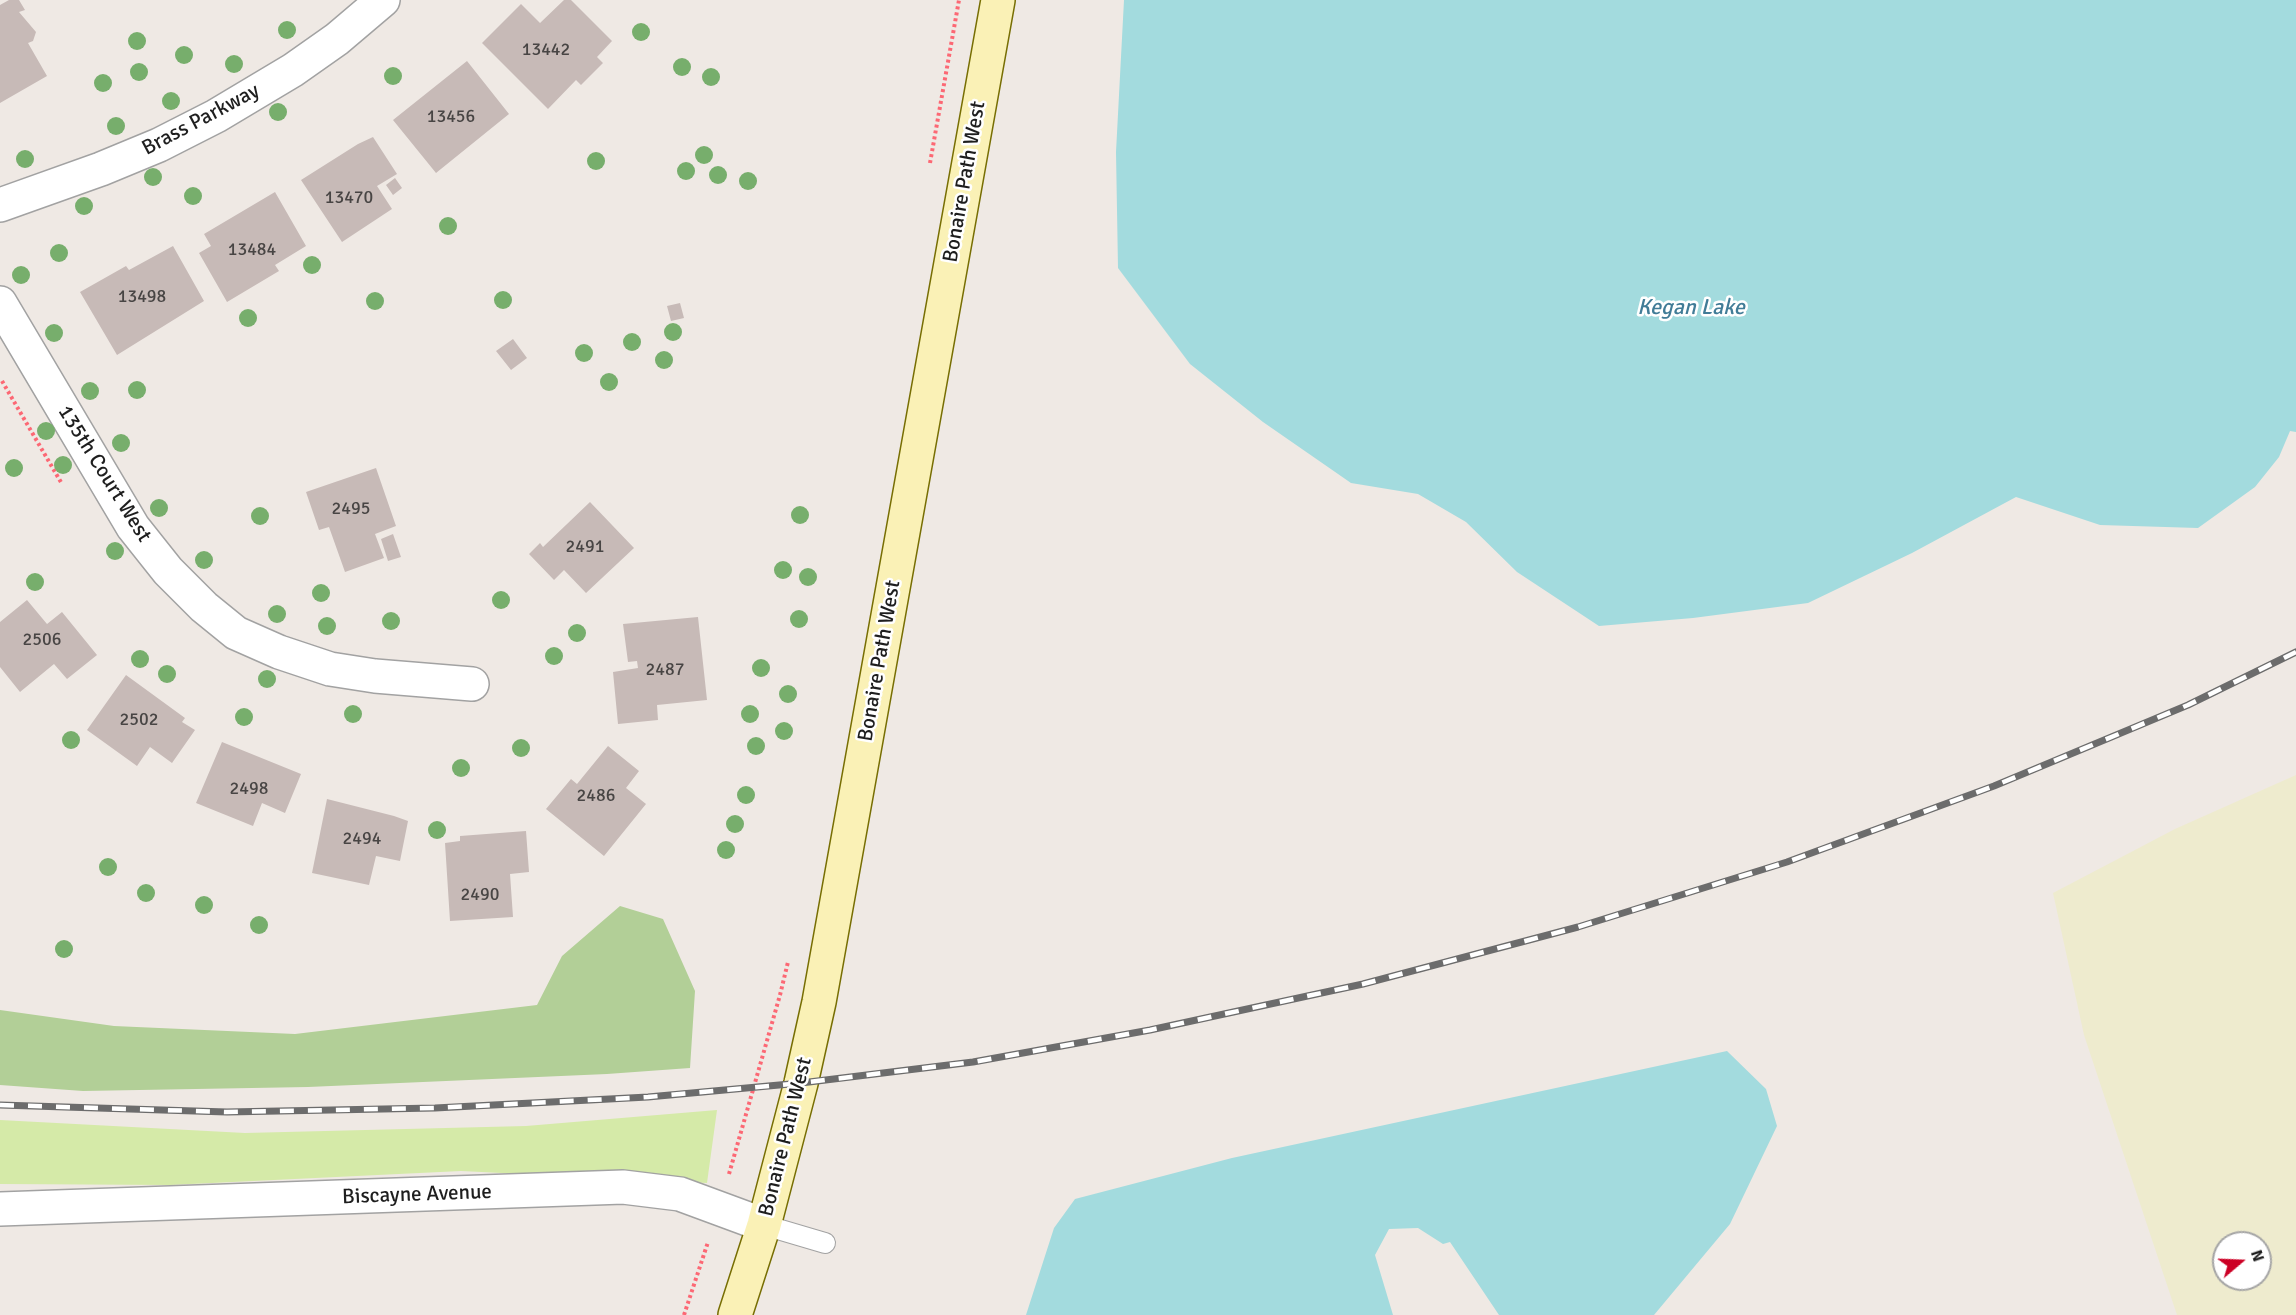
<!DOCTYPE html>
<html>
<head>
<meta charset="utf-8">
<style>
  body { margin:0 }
  #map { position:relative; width:2296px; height:1315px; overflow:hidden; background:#efe9e4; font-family:Signika,sans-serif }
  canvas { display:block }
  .north { position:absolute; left:2212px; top:1231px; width:60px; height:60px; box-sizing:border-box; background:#fff; border:2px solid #a5a5a5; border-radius:50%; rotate:71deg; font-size:16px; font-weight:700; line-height:24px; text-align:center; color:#1e1e1e }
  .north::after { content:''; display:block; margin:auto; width:21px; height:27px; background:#cc0025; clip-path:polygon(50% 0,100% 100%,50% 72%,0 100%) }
</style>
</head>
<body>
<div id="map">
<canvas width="2296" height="1315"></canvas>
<div class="north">N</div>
</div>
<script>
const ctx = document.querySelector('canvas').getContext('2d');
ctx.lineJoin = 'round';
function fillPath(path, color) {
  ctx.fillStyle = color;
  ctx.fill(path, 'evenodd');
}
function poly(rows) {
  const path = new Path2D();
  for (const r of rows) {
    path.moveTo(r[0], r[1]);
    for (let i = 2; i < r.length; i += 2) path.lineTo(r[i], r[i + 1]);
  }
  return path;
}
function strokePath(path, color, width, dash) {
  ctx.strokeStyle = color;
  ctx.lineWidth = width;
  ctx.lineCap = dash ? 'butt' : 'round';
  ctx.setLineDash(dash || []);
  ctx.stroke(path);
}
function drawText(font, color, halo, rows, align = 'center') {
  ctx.font = font + ' Signika,sans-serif';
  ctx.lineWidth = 5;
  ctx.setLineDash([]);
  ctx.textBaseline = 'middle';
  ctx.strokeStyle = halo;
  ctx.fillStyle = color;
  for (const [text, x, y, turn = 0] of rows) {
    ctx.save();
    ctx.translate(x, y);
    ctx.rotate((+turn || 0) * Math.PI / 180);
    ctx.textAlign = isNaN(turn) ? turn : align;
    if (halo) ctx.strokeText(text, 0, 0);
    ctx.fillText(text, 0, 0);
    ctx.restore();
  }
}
const farmland = poly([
  [2296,775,2296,1315,2177,1315,2084,1035,2053,893,2175,829],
  [2224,1243,2260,1243,2260,1279,2224,1279]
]);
const grass = poly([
  [717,1110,707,1183,461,1171,170,1185,0,1184,0,1120,245,1133,526,1126]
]);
const forest = poly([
  [620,906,663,919,695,991,690,1068,607,1074,308,1087,83,1091,0,1085,0,1010,114,1026,295,1034,537,1005,562,956]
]);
const water = poly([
  [1124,0,2296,0,2296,432,2290,431,2279,457,2255,487,2198,528,2100,525,2016,497,1912,553,1808,603,1693,618,1599,626,1517,572,1466,522,1418,494,1351,483,1263,422,1190,364,1118,268,1116,152],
  [1727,1051,1766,1089,1777,1126,1730,1224,1654,1315,1499,1315,1450,1242,1443,1244,1418,1228,1389,1229,1375,1255,1393,1315,1026,1315,1054,1228,1075,1199,1232,1158]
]);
const building = poly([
  [9,0,19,0,25,10,19,12,36,32,33,41,28,43,47,76,0,103,0,5],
  [564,0,571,0,612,41,597,57,603,63,581,85,576,80,548,109,482,43,521,4,540,23],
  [467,61,509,114,436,173,393,120],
  [373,137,397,174,377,186,392,209,342,242,301,180,358,144],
  [395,178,402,188,393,195,386,185],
  [275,192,306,246,275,265,279,271,227,302,199,253,211,246,204,234],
  [173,246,204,301,117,355,80,292,126,266,129,270],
  [680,303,684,318,671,321,667,306],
  [513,339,527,358,511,370,496,351],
  [376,468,396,526,375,534,384,558,345,572,329,527,319,530,306,492],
  [590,502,634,548,586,593,564,570,554,580,529,554,540,543,543,547],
  [393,534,401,557,388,561,381,539],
  [27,600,47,624,62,612,97,655,67,679,54,664,20,692,0,667,0,622],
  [698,617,707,700,657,705,658,720,618,724,613,672,638,668,637,661,628,662,623,624],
  [126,675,185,718,182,722,195,730,172,763,150,747,137,766,87,730],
  [222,742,301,774,285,813,262,803,253,826,196,803],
  [608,746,639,771,626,788,646,804,604,856,546,809,571,779,577,784],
  [327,799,394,816,408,821,400,861,376,856,369,885,312,873],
  [526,831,529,872,510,874,513,917,450,921,445,843,460,841,460,836]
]);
const path = poly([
  [930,163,959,0],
  [2,381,62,484],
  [729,1174,780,995,788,962],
  [684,1315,708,1242]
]);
const lane = poly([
  [764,1225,825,1243]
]);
const street = poly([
  [0,205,101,169,159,145,216,116,293,70,337,39,383,0],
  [0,303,133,527,168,571,204,607,236,633,279,652,330,669,375,676,472,684],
  [0,1209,623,1187,680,1194,764,1225]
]);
const secondary = poly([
  [735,1315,764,1225,801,1083,819,1002,998,0]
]);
const rail = poly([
  [0,1105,227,1112,435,1108,648,1097,801,1083,973,1062,1150,1030,1363,984,1578,927,1787,862,1994,786,2188,705,2296,652]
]);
const trees = [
  [287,30],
  [641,32],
  [137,41],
  [184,55],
  [234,64],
  [682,67],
  [139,72],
  [393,76],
  [711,77],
  [103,83],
  [171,101],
  [278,112],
  [116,126],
  [704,155],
  [25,159],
  [596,161],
  [686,171],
  [718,175],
  [153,177],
  [748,181],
  [193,196],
  [84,206],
  [448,226],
  [59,253],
  [312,265],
  [21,275],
  [503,300],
  [375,301],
  [248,318],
  [673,332],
  [54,333],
  [632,342],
  [584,353],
  [664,360],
  [609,382],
  [137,390],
  [90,391],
  [46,431],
  [121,443],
  [63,465],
  [14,468],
  [159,508],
  [800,515],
  [260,516],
  [115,551],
  [204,560],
  [783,570],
  [808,577],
  [35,582],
  [321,593],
  [501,600],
  [277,614],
  [799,619],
  [391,621],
  [327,626],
  [577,633],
  [554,656],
  [140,659],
  [761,668],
  [167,674],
  [267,679],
  [788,694],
  [353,714],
  [750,714],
  [244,717],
  [784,731],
  [71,740],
  [756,746],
  [521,748],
  [461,768],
  [746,795],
  [735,824],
  [437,830],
  [726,850],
  [108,867],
  [146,893],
  [204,905],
  [259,925],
  [64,949]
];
const numberNames = [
  ["13442",546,50],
  ["13456",451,117],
  ["13470",349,198],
  ["13484",252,250],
  ["13498",142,297],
  ["2495",351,509],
  ["2491",585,547],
  ["2506",42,640],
  ["2487",665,670],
  ["2502",139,720],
  ["2498",249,789],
  ["2486",596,796],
  ["2494",362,839],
  ["2490",480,895]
];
const streetNames = [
  ["Brass Parkway",201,120,-28],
  ["Bonaire Path West",965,182,-80],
  ["135th Court West",104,474,58],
  ["Bonaire Path West",880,661,-80],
  ["Bonaire Path West",786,1137,-76],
  ["Biscayne Avenue",417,1195,-2]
];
const waterNames = [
  ["Kegan Lake",1691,308]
];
fillPath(farmland, '#eeebce');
fillPath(grass, '#d5eaa8');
fillPath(forest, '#b2cf97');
fillPath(water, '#a3dbde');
fillPath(building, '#c7bab7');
strokePath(lane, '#a2a2a2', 22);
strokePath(street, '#a2a2a2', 36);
strokePath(secondary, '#776e03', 36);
strokePath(path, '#fc6874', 4, [3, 3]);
strokePath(lane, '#fff', 20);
strokePath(street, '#fff', 33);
strokePath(secondary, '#faf1b6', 33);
strokePath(rail, '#6c6c6c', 7);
strokePath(rail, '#fff', 4.5, [14]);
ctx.fillStyle = '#77ae6c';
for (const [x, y] of trees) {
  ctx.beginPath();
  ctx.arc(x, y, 9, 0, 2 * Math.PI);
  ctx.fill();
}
drawText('18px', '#484544', null, numberNames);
drawText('21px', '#1e1e1e', '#fff', streetNames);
drawText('italic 22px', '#417c97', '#fff', waterNames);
</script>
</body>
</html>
